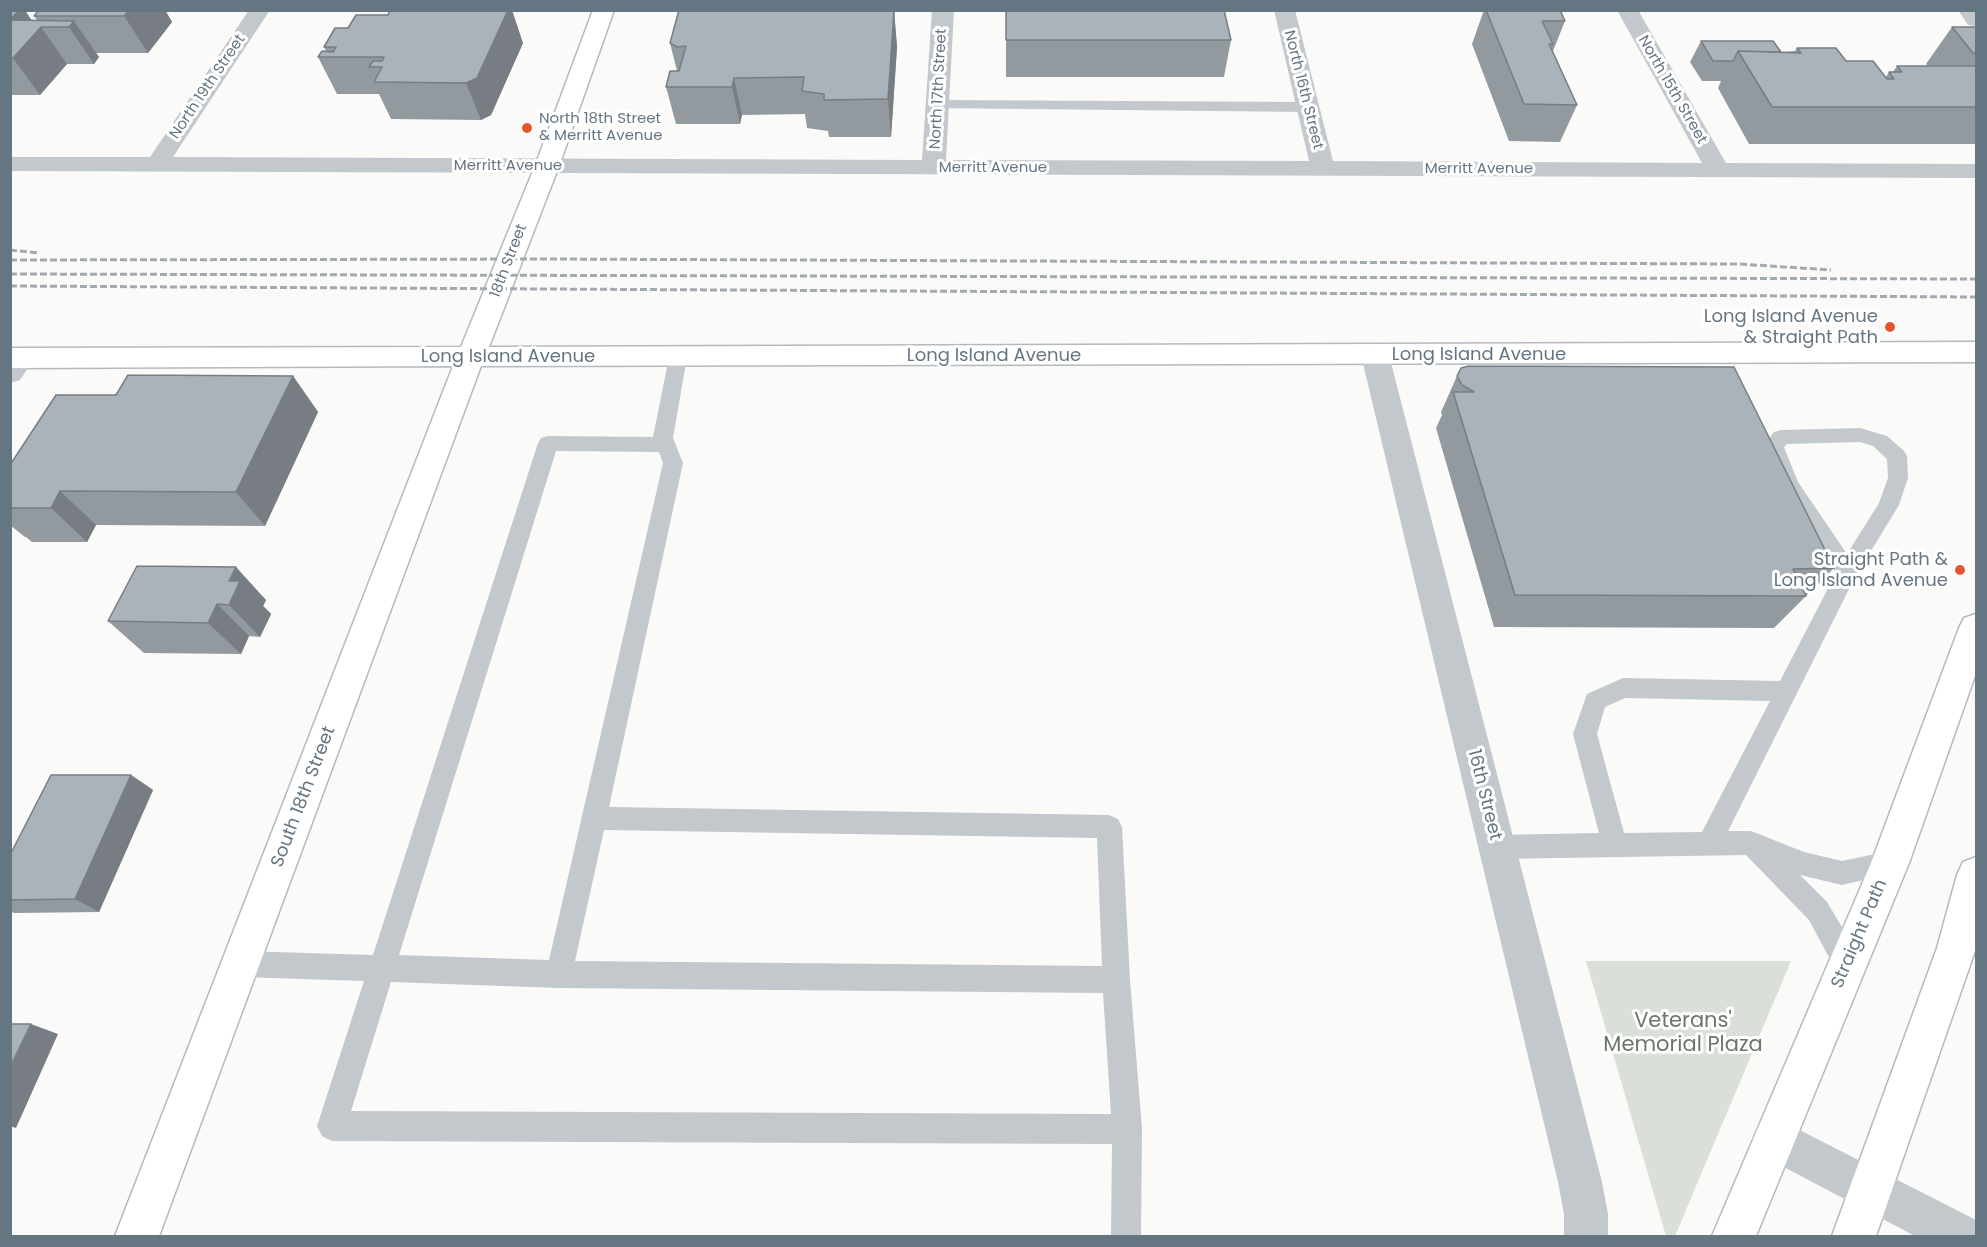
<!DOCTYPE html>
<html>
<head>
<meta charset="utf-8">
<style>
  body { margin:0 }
  #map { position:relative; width:1987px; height:1247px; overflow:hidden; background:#fafaf8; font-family:Poppins,sans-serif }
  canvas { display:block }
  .frame { position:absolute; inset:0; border:12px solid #657683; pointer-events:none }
</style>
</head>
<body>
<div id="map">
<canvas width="1987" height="1247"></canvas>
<div class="frame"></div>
</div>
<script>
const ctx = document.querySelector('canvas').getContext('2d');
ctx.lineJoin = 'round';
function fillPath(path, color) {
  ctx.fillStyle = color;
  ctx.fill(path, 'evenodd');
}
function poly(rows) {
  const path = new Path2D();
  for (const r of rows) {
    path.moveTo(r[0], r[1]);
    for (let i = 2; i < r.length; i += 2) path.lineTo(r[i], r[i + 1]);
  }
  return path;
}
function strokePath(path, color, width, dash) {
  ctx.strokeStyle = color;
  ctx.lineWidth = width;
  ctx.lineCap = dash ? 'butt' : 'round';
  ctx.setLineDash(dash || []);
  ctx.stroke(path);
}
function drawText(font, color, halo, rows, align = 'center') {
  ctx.font = font + ' Poppins,sans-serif';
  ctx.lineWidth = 6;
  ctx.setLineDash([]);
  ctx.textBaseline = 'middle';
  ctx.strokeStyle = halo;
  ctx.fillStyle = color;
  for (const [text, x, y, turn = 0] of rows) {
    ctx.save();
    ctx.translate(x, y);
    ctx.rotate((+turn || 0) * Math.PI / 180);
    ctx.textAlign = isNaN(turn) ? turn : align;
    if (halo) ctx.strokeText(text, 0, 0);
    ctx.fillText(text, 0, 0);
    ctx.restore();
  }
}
const green = poly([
  [1586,961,1791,961,1675,1236,1666,1236]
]);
const lane = poly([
  [938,100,1308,102,1316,107,1308,112,932,108,930,105,932,102,938,100],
  [678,350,685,352,687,357,673,438,683,463,609,807,1109,815,1118,819,1122,827,1130,980,1142,1129,1141,1236,1111,1236,1112,1144,332,1141,322,1136,317,1126,364,981,241,977,231,974,227,964,231,954,241,951,373,955,538,443,541,438,548,436,653,437,669,357,671,352,678,350],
  [556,451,659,452,663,463,549,960,399,955,556,451],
  [604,830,1097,838,1102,966,575,961,604,830],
  [391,982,559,988,1103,993,1111,1114,351,1111,391,982],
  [1860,428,1887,436,1904,451,1907,456,1908,478,1899,505,1855,577,1728,831,1751,831,1804,852,1842,861,1890,851,1899,854,1903,863,1899,872,1842,885,1800,875,1827,902,1858,954,1862,964,1858,974,1848,977,1838,974,1809,920,1746,855,1496,859,1487,855,1483,847,1487,839,1496,835,1599,833,1573,734,1587,694,1623,678,1780,681,1836,573,1782,491,1764,446,1774,432,1781,430,1860,428],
  [1860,442,1873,446,1887,459,1888,478,1879,503,1847,554,1798,482,1784,447,1787,444,1860,442],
  [1625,698,1770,701,1702,832,1624,833,1597,734,1605,707,1625,698]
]);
const street = poly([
  [249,10,270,10,173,157,922,160,932,10,954,10,946,160,1309,161,1274,10,1295,10,1333,161,1702,163,1617,10,1638,10,1726,163,1976,164,1976,178,10,171,10,157,150,157,249,10],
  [1958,10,1976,10,1976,26,1968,25,1958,10],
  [1375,345,1385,348,1389,355,1602,1182,1608,1214,1608,1236,1564,1236,1564,1214,1558,1182,1361,355,1365,348,1375,345],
  [21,348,31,351,35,358,20,380,10,383,10,352,21,348],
  [1774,1117,1976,1220,1976,1236,1915,1236,1759,1154,1752,1139,1759,1124,1774,1117]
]);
const secondary = poly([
  [593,10,614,10,559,166,489,347,1976,342,1976,362,481,366,159,1236,115,1236,453,366,10,368,10,348,461,347,535,166,593,10],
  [1976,614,1976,673,1909,863,1756,1236,1712,1236,1871,863,1959,628,1964,618,1976,614],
  [1976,857,1976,948,1876,1236,1832,1236,1937,948,1957,875,1963,862,1976,857]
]);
const rail = poly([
  [10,250,39,253],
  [10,260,550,259,1739,264,1831,270],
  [10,274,1976,279],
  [10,286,1976,297]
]);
const wall = poly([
  [10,10,32,20,37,20,34,16,165,10,172,22,148,53,96,53,99,57,94,64,67,64,40,95,10,95],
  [894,10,897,47,891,137,829,137,828,131,807,128,805,114,742,115,740,124,676,124,666,87,677,71,670,43],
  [1006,10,1231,40,1224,77,1006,77],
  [1484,10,1560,10,1565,21,1553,51,1577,105,1560,142,1509,141,1472,44],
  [388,15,523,43,491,115,481,120,391,119,379,94,337,94,318,57,326,51,324,47,348,28],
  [1952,27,1977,27,1977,144,1749,144,1718,88,1721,81,1702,81,1690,62,1701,41,1781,52,1795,51,1797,48,1846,61,1886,77,1889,72,1893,72,1897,66,1928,66,1926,64],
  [293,376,318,412,265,526,96,525,87,542,32,542,26,537,25,537,10,525,10,465,116,395],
  [1457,376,1834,568,1774,628,1494,627,1436,428,1442,415,1441,412],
  [137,566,266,600,263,606,271,614,260,637,249,636,241,654,144,653,108,621],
  [131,775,153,790,99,912,14,913,10,911,10,855]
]);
const shadedWall = poly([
  [19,10,25,10,38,30,41,27,67,64,40,95,13,58,10,20],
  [129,10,165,10,172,22,148,53,124,16],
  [508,10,512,10,523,43,491,115,481,120,466,83],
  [894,10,897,47,891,137,888,99],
  [74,21,99,57,94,64,69,27],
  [734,78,742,115,740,124,732,87],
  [293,376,318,412,265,526,236,492],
  [60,491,96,525,87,542,51,508],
  [236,567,266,600,263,606,271,614,260,637,229,605,229,581],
  [217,604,249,636,241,654,208,623],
  [131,775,153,790,99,912,75,899],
  [31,1024,58,1034,16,1128,10,1126,10,1067]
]);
const building = poly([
  [10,10,19,10,10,20,10,10],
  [39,10,129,10,124,16,34,16,39,10],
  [390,10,508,10,477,78,466,83,374,82,382,67,369,67,373,61,382,61,384,57,318,57,322,51,333,52,336,47,324,47,335,28,348,28,356,15,388,15,390,10],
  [679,10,894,10,888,99,824,100,824,94,802,91,804,77,734,78,732,87,666,87,670,71,679,71,686,46,677,47,670,43,679,10],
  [1006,10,1224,10,1231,40,1006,40,1006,10],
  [1486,10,1560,10,1565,21,1542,21,1553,44,1549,44,1577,105,1524,104,1486,10],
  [13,20,74,21,69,27,41,27,13,58,10,58,10,22,13,20],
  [1952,27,1977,27,1977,53,1973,53,1952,27],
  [1701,41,1773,41,1781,52,1738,51,1733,61,1713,61,1701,41],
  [1797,48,1836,48,1846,61,1873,61,1887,79,1894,79,1889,72,1902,72,1897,66,1977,66,1977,107,1772,107,1738,51,1801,53,1797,48],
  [1469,366,1734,367,1834,568,1793,569,1806,596,1515,595,1453,392,1474,392,1462,385,1457,376,1461,368,1469,366],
  [128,375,293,376,236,492,60,491,51,508,10,508,10,465,56,395,116,395,128,375],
  [137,566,236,567,229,581,240,581,229,605,217,604,208,623,108,621,137,566],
  [51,775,131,775,75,899,10,900,10,855,51,775],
  [10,1024,31,1024,10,1067,10,1024]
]);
const markers = [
  [527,128,6,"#e4572e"],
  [1890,327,6,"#e4572e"],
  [1960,570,6,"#e4572e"]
];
const farStreetnames = [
  ["North 19th Street",208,87,-56],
  ["North 17th Street",939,89,-87],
  ["North 16th Street",1303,90,76],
  ["North 15th Street",1672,90,60],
  ["Merritt Avenue",508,166],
  ["Merritt Avenue",993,168],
  ["Merritt Avenue",1479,169],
  ["18th Street",509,261,-69]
];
const farPoinames = [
  ["North 18th Street",539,119],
  ["& Merritt Avenue",539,136]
];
const poiNames = [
  ["Long Island Avenue",1878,317],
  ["& Straight Path",1878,338],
  ["Straight Path &",1948,560],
  ["Long Island Avenue",1948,581]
];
const streetNames = [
  ["Long Island Avenue",1479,355],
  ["Long Island Avenue",994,356],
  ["Long Island Avenue",508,357],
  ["16th Street",1484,795,76],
  ["South 18th Street",304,797,-69],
  ["Straight Path",1860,934,-67]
];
const nearParknames = [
  ["Veterans'",1683,1022],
  ["Memorial Plaza",1683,1046]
];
fillPath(green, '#dadfd7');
strokePath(secondary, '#b3babf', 3);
fillPath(lane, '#c3c8cc');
fillPath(street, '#c3c8cc');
fillPath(secondary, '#fff');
strokePath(rail, '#a2aab0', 3, [7, 3]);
fillPath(wall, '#929a9f');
fillPath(shadedWall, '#777d82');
fillPath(building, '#aab3b9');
strokePath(building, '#777d82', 1.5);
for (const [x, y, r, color] of markers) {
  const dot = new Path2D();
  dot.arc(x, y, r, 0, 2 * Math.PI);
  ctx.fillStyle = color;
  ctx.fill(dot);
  strokePath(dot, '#fff', 2);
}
drawText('15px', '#657683', '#fff', farStreetnames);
drawText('15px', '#657683', '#fff', farPoinames, 'left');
drawText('18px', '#657683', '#fff', poiNames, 'right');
drawText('18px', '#657683', '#fff', streetNames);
drawText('21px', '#687a64', '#fff', nearParknames);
</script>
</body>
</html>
